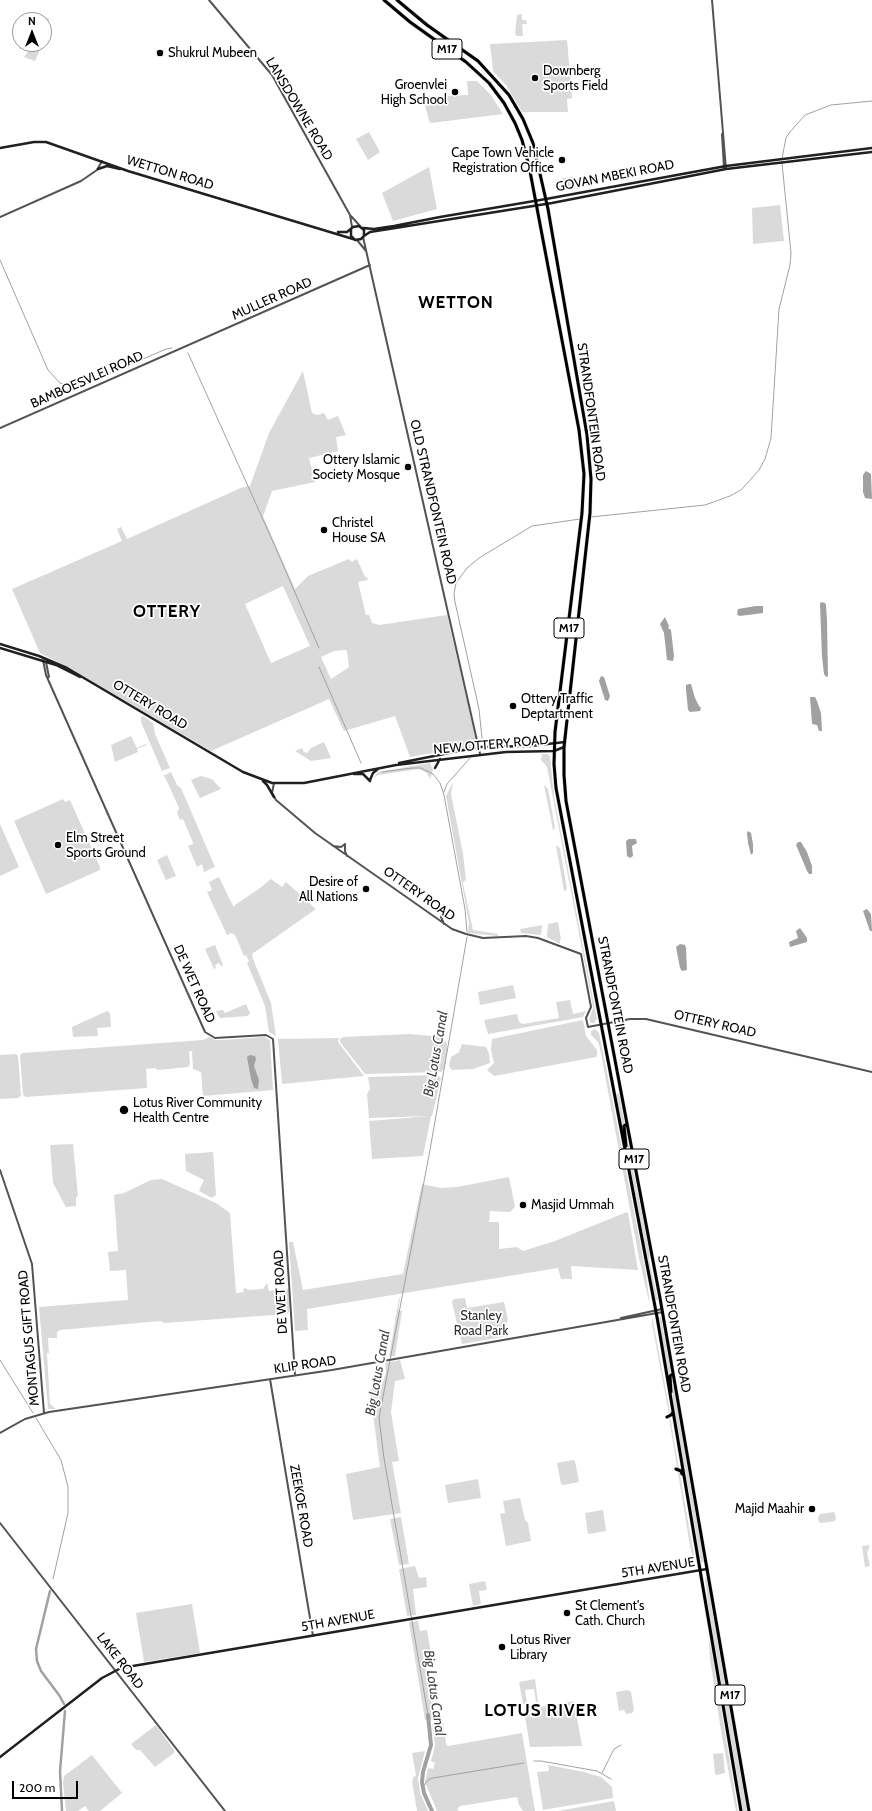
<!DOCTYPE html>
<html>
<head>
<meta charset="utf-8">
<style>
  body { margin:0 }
  #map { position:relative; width:872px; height:1811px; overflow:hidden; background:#fff; font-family:Cabin,sans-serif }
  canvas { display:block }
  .north { position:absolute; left:12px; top:12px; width:40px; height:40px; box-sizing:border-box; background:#fff; border:1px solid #999; border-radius:50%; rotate:0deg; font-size:11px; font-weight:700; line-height:16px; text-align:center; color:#000 }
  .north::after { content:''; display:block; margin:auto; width:14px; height:18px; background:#000; clip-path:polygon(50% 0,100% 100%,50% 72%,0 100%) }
  .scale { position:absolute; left:12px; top:1781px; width:66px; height:18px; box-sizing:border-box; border:2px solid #000; border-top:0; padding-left:5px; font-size:12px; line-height:14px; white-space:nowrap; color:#000; -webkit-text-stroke:3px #fff; paint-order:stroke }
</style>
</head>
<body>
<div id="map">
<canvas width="872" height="1811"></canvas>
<div class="north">N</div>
<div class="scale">200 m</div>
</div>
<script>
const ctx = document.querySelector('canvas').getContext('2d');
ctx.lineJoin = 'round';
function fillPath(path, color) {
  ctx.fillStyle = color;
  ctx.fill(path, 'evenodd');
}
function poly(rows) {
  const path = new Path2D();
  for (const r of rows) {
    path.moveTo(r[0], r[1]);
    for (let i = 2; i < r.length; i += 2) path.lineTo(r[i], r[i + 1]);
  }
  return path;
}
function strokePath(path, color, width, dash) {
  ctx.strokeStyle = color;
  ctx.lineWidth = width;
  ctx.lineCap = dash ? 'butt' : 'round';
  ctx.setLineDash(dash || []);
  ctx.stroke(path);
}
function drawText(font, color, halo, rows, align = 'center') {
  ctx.font = font + ' Cabin,sans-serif';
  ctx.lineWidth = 3.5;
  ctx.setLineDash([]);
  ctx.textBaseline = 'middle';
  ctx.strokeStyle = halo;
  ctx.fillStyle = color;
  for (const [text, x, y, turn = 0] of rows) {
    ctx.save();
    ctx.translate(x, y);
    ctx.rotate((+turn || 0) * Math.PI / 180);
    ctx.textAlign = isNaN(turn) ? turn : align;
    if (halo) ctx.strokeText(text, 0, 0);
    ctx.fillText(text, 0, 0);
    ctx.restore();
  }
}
const green = poly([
  [25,14,49,18,45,44,19,49,20,44,44,44,44,20,24,20],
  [522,14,522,20,526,20,527,24,522,24,523,36,517,36,515,34,517,15],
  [567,40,572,98,567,99,568,112,522,112,506,85,493,71,490,44],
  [41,48,35,61,24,57,30,49],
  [467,81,477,81,491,95,503,114,431,123,429,121,423,97,468,95],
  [369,132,380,152,368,160,356,139],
  [429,167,437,209,393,221,382,193],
  [573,177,575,189,563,190,562,178],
  [780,205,784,241,753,244,752,208],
  [303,371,312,413,317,415,324,413,328,420,338,416,346,435,336,437,338,451,309,458,315,482,272,491,263,516,295,589,308,576,349,559,352,562,357,559,365,577,367,577,368,580,358,582,366,615,369,615,372,623,379,625,447,615,476,740,473,746,410,757,395,716,344,731,329,699,211,751,71,669,40,653,12,589,122,541,117,529,121,527,127,539,243,487,250,486,269,433],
  [283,586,310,646,271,663,245,604],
  [345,650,347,651,349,667,331,679,321,657,334,651],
  [143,716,153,723,155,734,170,768,162,771,141,722,141,717],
  [131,736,137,748,146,744,147,745,137,749,138,752,115,762,111,745],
  [324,742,331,758,311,761,295,751,302,748,304,752,307,753,311,748],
  [542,754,547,754,550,756,554,796,597,1019,594,1023,591,1023,589,1019,593,1008,592,1001,547,767,541,760],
  [430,763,433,770,430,779,427,773,419,769,378,775,373,778,378,772],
  [171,772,177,785,181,788,215,867,204,872,202,864,197,867,188,846,193,844,192,840,183,819,180,820,177,813,179,808,165,777,163,776],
  [201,776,212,779,221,789,200,798,191,780],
  [453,782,451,794,463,854,466,880,463,882,463,884,473,930,498,934,498,936,468,933,469,923,446,796],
  [544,785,548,789,555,828,553,830],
  [63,799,65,802,70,800,100,867,100,870,46,894,14,821],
  [0,824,19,867,0,876],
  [556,846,558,846,560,849,567,889,565,891,564,891],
  [167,855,176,876,166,880,157,860],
  [219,877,233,906,235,906,235,905,260,888,271,879,282,887,286,882,316,909,252,954,253,959,271,1003,276,1036,269,1032,265,1006,247,963,249,961,246,955,244,956,235,935,232,933,227,935,207,892,212,890,209,882],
  [558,922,561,939,560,940,560,944,547,937,548,924],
  [542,925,541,935,521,933,520,929],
  [215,945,223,965,221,966,219,963,215,965,216,968,214,969,205,949],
  [513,985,516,998,480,1005,478,992],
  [570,1000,573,1014,586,1011,583,1017,488,1034,484,1020,517,1014,519,1022,523,1024,559,1018,556,1002],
  [246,1004,250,1013,248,1016,220,1018,216,1011,223,1010,225,1013],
  [107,1011,110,1013,111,1027,97,1028,98,1036,73,1037,72,1027],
  [583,1020,586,1036,597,1050,597,1055,596,1057,494,1076,487,1070,494,1063,491,1050,492,1039],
  [595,1029,599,1033,606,1067,646,1273,650,1306,639,1258,600,1048,598,1042,591,1035,591,1031],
  [410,1034,443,1037,447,1044,447,1051,444,1069,441,1072,365,1074,340,1042,340,1039,343,1037],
  [209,1037,216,1040,223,1040,264,1037,270,1040,273,1090,203,1096,201,1072,193,1069,192,1051,189,1051,190,1064,188,1067,158,1070,155,1068,146,1069,147,1088,26,1097,23,1095,20,1055,23,1053,203,1040],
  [339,1038,338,1042,364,1076,282,1084,278,1039],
  [462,1044,486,1047,489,1053,490,1063,473,1069,452,1070,449,1066,451,1057,459,1052],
  [16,1054,18,1056,21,1096,18,1098,0,1099,0,1055],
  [437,1075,441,1078,432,1116,369,1118,367,1094,370,1089,368,1077],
  [619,1093,625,1124,622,1127,623,1131,616,1094],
  [431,1116,423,1156,372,1159,369,1121],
  [625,1127,650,1255,649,1259,658,1300,655,1301,651,1282,628,1157,624,1128],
  [73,1144,78,1196,76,1197,76,1206,66,1207,53,1183,50,1145],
  [213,1152,216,1195,212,1198,199,1191,204,1180,186,1171,185,1156,185,1154],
  [509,1177,515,1207,510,1212,490,1211,489,1222,499,1222,499,1249,517,1247,523,1251,555,1241,627,1212,628,1213,638,1270,571,1266,572,1279,561,1279,558,1268,307,1309,308,1330,295,1331,289,1242,293,1242,303,1290,403,1274,422,1184,441,1188,457,1187],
  [162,1179,216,1203,230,1213,236,1293,244,1292,243,1289,246,1288,248,1290,263,1289,267,1283,269,1291,289,1289,289,1312,287,1314,164,1323,161,1321,60,1330,57,1332,57,1338,48,1338,49,1353,47,1353,50,1404,56,1409,48,1409,39,1307,128,1300,126,1270,110,1271,108,1252,118,1251,114,1195,124,1193,151,1180],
  [399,1298,400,1298,398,1310,402,1311,395,1356,389,1357],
  [465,1298,467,1308,504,1302,508,1320,506,1324,508,1336,462,1344,452,1302,454,1299],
  [652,1316,670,1412,669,1414,652,1324],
  [661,1317,671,1373,668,1377,659,1318],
  [400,1360,405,1379,395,1381,391,1412,399,1461,392,1462,401,1513,353,1520,346,1474,380,1467,370,1392,372,1389,381,1387,382,1385,386,1372,385,1363],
  [672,1376,704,1562,701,1562,673,1403],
  [670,1417,691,1539,695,1559,693,1558,690,1546,669,1418],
  [573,1460,575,1461,579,1482,563,1485,561,1484,557,1463],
  [478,1479,481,1498,448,1503,445,1485],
  [520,1498,525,1520,528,1523,531,1541,506,1546,500,1514,505,1513,503,1501],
  [603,1510,606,1531,588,1534,585,1513],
  [834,1512,836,1518,835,1521,821,1523,819,1522,818,1518,820,1514],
  [401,1517,409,1564,399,1565,390,1519],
  [870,1545,867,1553,870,1566,865,1567,862,1546],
  [415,1566,419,1578,426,1577,427,1587,413,1589,416,1615,407,1616,399,1569],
  [705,1577,707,1579,747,1811,743,1811,709,1613],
  [485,1581,487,1590,479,1591,481,1604,473,1606,469,1584],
  [192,1604,200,1653,144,1662,136,1613],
  [418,1621,420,1631,427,1630,433,1667,426,1668,434,1719,425,1720,409,1622],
  [709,1642,710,1642,738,1811,736,1811,722,1737,710,1659],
  [535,1679,538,1702,536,1702,534,1689,525,1690,527,1704,523,1704,519,1682],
  [628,1690,631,1692,634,1710,632,1713,626,1714,624,1710,619,1711,616,1692],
  [574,1701,582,1746,530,1747,524,1710],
  [443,1722,446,1744,448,1746,522,1733,535,1811,523,1811,519,1805,517,1797,460,1806,457,1809,459,1811,437,1811,425,1782,428,1768,433,1769,435,1763,431,1761,435,1746,432,1723],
  [156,1725,174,1750,174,1753,155,1767,140,1750,136,1750,131,1744],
  [425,1751,418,1778,420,1793,428,1811,417,1811,412,1781,413,1781,413,1777,416,1776,412,1753],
  [723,1753,725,1773,717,1775,715,1774,713,1754],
  [92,1755,122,1793,100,1811,89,1811,85,1806,78,1811,66,1811,63,1783,64,1776],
  [548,1765,584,1772,601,1777,612,1787,613,1798,543,1810,537,1772,549,1771],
  [614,1801,616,1811,558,1811]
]);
const water = poly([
  [866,471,871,474,872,499,865,498,863,492,863,475],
  [821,602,825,603,826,605,827,620,828,676,826,677,824,674,822,657,820,604],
  [756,606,763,606,763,613,748,615,739,616,737,614,738,609],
  [665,617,669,626,668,628,671,630,674,656,673,661,667,660,664,633,660,624],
  [601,676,604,677,610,696,608,701,605,700,599,681],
  [689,684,691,684,695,698,699,706,701,708,700,711,690,712,688,710,686,690,686,685],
  [810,697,815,697,817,701,821,713,822,731,819,731,817,725,812,724],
  [748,831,751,833,753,844,753,853,751,855,748,843,747,833],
  [629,839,636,839,637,843,632,846,633,856,630,858,627,856,626,841],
  [798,842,801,842,807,852,812,866,812,874,809,874,807,871,799,852,796,845],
  [867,909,871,914,872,931,870,931,863,911],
  [800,928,807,938,807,942,790,947,789,942,798,938,796,931],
  [680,944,685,945,686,948,687,970,682,971,680,968,676,947],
  [250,1055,255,1056,256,1059,254,1066,259,1080,258,1089,254,1088,251,1079,247,1057]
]);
const stream = poly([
  [782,158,786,138,789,133,805,115,831,105,872,101],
  [0,260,48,370,60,383,71,386,83,385,166,349,172,348],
  [188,353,274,544,319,648],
  [591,517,705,505,730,496,741,490,759,470,765,459,771,438,779,309,790,265,791,253,782,163],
  [319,667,361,763],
  [482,738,479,709,455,602,454,594,456,583,467,568,479,558,532,526,580,519],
  [382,772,412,768,421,768,433,774,440,783,444,795,465,909,467,932],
  [444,792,447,784,470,758],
  [0,1360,33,1413],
  [36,1418,61,1460,68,1487,68,1513,53,1579],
  [428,1715,384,1458,379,1418,430,1150,467,937],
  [534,1761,541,1761,597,1771,611,1779],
  [602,1773,614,1749,621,1745],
  [423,1787,429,1779,433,1778,524,1763]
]);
const canal = poly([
  [50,1591,36,1649,37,1661,41,1671,59,1695,64,1704],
  [62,1811,60,1771,65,1711]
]);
const river = poly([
  [428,1715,431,1745,423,1772,422,1782,424,1793,432,1811]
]);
const tertiary = poly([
  [209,0,272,75,350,215,352,227],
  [712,0,726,169],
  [722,134,724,168],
  [351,216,360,226],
  [0,217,81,181,97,170,102,161],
  [363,237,480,754],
  [357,240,366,251],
  [0,428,370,265],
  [43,660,46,675,205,1032,215,1038,266,1035,273,1039,295,1375],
  [46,662,49,677],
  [274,783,272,793,276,800,315,833,452,929,466,934,483,938,526,936,538,938,581,954,591,1007,586,1018,588,1027,630,1019,646,1019,872,1072],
  [345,844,345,851,347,856],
  [333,846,341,847,345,844],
  [444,924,441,917,445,906],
  [0,1170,32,1264,44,1413],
  [621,1318,662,1309],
  [270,1379,313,1636],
  [0,1433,25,1419,49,1412,332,1370,663,1312],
  [0,1523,225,1811]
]);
const secondary = poly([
  [0,148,34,142,46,142,128,171,353,239],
  [98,169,107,166,120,169],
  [363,228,374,229,394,226,440,217,546,199,726,166,872,148],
  [338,232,347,232,353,227,359,226,364,230,364,236,361,239,355,240,351,236,351,229],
  [364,236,370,232,552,203,726,169,872,152],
  [0,644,39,656,67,668,243,772,272,783,304,783,396,765,506,752,554,751,564,747],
  [0,648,56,665,80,677],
  [399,763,479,747,530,746,565,742],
  [435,768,440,759],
  [354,774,363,774,370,781],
  [370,780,373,773,378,769],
  [263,781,267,785,274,797],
  [0,1757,102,1678,121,1668,707,1569]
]);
const primary = poly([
  [384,0,410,22,466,62,489,83,504,103,515,123,522,140,529,166,579,430,584,474,582,513,555,732,554,764,556,788,657,1317,741,1811],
  [397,0,427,25,478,61,509,95,523,119,533,143,548,209,587,435,591,479,590,513,564,747,564,775,566,801,660,1298,749,1811],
  [626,1146,624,1126,627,1124],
  [671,1392,670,1376,673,1374],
  [667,1417,671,1415,673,1412],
  [676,1469,681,1471,682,1474]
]);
const markers = [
  [160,53,4,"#000"],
  [535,78,4,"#000"],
  [455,92,4,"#000"],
  [562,160,4,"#000"],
  [408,467,4,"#000"],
  [324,530,4,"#000"],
  [513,706,4,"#000"],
  [58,845,4,"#000"],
  [366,889,4,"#000"],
  [124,1110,5,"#000"],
  [523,1205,4,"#000"],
  [812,1509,4,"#000"],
  [567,1613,4,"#000"],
  [502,1647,4,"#000"]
];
const shields = [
  [447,49,30],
  [569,628,30],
  [634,1159,30],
  [730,1695,30]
];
const shieldNames = [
  ["M17",447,49],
  ["M17",569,628],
  ["M17",634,1159],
  ["M17",730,1695]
];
const poiNames = [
  ["Shukrul Mubeen",168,53],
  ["Downberg",543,71],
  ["Sports Field",543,86],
  ["Groenvlei",447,85,"right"],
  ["High School",447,100,"right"],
  ["Cape Town Vehicle",554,153,"right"],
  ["Registration Office",554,168,"right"],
  ["Ottery Islamic",400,460,"right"],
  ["Society Mosque",400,475,"right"],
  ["Christel",332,523],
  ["House SA",332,538],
  ["Ottery Traffic",521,699],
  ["Deptartment",521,714],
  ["Elm Street",66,838],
  ["Sports Ground",66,853],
  ["Desire of",358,882,"right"],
  ["All Nations",358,897,"right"],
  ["Lotus River Community",133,1103],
  ["Health Centre",133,1118],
  ["Masjid Ummah",531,1205],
  ["Majid Maahir",804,1509,"right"],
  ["St Clement's",575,1606],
  ["Cath. Church",575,1621],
  ["Lotus River",510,1640],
  ["Library",510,1655]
];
const streetNames = [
  ["LANSDOWNE ROAD",299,109,59],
  ["WETTON ROAD",170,173,17],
  ["GOVAN MBEKI ROAD",615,176,-11],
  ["MULLER ROAD",272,299,-24],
  ["BAMBOESVLEI ROAD",87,380,-24],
  ["STRANDFONTEIN ROAD",591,412,82],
  ["OLD STRANDFONTEIN ROAD",433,502,77],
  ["OTTERY ROAD",150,705,31],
  ["NEW OTTERY ROAD",491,745,-5],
  ["OTTERY ROAD",419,894,35],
  ["DE WET ROAD",194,984,66],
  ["STRANDFONTEIN ROAD",615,1005,79],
  ["OTTERY ROAD",715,1024,13],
  ["DE WET ROAD",281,1292,-93],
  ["STRANDFONTEIN ROAD",674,1324,80],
  ["MONTAGUS GIFT ROAD",29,1338,-95],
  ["KLIP ROAD",305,1365,-8],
  ["ZEEKOE ROAD",301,1506,80],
  ["5TH AVENUE",658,1568,-9],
  ["5TH AVENUE",338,1621,-10],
  ["LAKE ROAD",120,1661,52]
];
const parkNames = [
  ["Stanley",481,1316],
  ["Road Park",481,1331]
];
const waterNames = [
  ["Big Lotus Canal",436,1054,-80],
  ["Big Lotus Canal",378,1373,-80],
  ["Big Lotus Canal",434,1693,82]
];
const districtNames = [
  ["WETTON",456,303],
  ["OTTERY",167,612],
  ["LOTUS RIVER",541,1711]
];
fillPath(green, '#dadada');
fillPath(water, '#a1a1a1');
strokePath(stream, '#a1a1a1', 1);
strokePath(canal, '#a1a1a1', 2.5);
strokePath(river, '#a1a1a1', 4);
strokePath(primary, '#dbdbdb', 4);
strokePath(tertiary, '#535353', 2);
strokePath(secondary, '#202020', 2.5);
strokePath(primary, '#000', 3);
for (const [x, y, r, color] of markers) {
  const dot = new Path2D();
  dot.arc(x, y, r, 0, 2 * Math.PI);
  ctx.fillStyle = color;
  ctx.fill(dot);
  strokePath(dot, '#fff', 1.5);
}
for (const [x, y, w] of shields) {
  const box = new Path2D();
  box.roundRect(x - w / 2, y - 10, w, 20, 3);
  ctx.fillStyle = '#fff';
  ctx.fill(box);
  strokePath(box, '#000', 1);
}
drawText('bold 12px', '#000', null, shieldNames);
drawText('13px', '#000', '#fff', poiNames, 'left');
drawText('13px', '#000', '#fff', streetNames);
drawText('13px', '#313131', '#fff', parkNames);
drawText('italic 14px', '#424242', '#fff', waterNames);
ctx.letterSpacing = '1px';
drawText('bold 17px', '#000', '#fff', districtNames);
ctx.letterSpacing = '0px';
</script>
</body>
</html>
